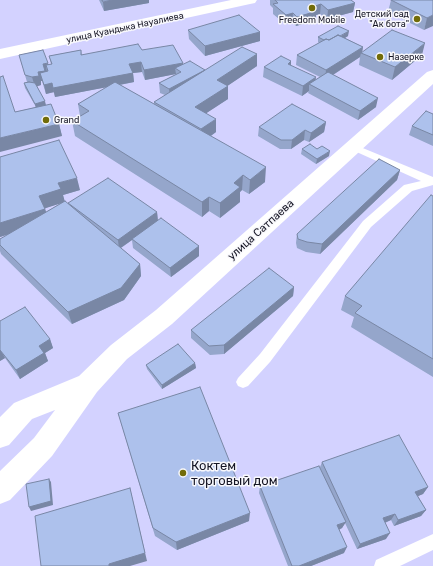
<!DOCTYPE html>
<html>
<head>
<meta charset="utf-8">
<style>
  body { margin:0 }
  canvas { display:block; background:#d3d2ff }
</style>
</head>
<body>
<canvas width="433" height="566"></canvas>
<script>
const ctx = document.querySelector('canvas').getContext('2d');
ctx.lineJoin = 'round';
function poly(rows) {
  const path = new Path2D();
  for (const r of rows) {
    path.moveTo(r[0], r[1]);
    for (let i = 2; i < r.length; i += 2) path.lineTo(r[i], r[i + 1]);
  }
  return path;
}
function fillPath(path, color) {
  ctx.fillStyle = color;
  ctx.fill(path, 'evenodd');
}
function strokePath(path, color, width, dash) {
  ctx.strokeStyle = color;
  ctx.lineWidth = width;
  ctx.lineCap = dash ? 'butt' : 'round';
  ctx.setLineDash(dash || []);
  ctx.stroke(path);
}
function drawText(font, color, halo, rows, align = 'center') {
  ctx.font = font + ' Rubik,sans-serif';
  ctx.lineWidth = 3;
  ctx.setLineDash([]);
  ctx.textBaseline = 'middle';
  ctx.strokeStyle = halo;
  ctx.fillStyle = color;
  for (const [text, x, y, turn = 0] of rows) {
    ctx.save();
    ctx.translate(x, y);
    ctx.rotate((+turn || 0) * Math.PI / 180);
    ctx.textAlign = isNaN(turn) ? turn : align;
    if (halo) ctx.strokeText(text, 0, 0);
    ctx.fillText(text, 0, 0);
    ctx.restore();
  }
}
const lane = poly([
  [353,144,433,177,433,185,412,191,371,227,270,362,248,386,243,388,238,386,236,382,238,378,260,354,363,221,404,185,421,181,350,149,348,147,353,144],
  [433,534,433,550,400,566,374,566,376,560,433,534]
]);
const street = poly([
  [231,0,257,0,255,3,250,4,0,59,0,49,231,0]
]);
const secondary = poly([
  [433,70,433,84,172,324,127,359,97,392,52,456,10,500,0,504,0,471,34,438,55,410,32,419,9,445,0,448,0,417,14,403,79,376,111,345,156,310,427,72,433,70]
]);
const wall = poly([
  [99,0,149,0,149,3,104,11],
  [270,0,351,0,355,3,353,12,327,19,320,14,316,15,316,20,296,26,292,22,285,24,273,14,273,8,270,5],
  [391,0,433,0,424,30,388,12],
  [188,30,260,32,260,41,205,56,189,39],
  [348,36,345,38,363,47,362,52,422,55,392,80,359,65,360,57,333,75,376,107,358,120,308,93,309,91,302,96,263,77,264,67,315,80,320,77,296,65,297,55,319,43,318,42,318,37],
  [81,50,82,55,142,50,183,64,205,70,257,54,257,66,227,86,228,86,228,99,206,113,216,132,211,136,265,182,249,194,242,190,240,192,240,202,220,218,209,211,202,217,75,136,72,121,80,116,78,104,107,87,55,97,54,92,46,94,42,81,41,81,41,85,37,86,46,105,59,124,62,136,15,112,36,107,25,88,24,83,27,82,19,55,49,65,51,64,49,56],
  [142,72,145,80,176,74,159,83,160,93,165,95,154,102,154,104,120,85,134,82,133,73],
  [433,114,433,146,409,135,412,126],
  [326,122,324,132,309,142,304,140,291,149,280,149,258,136,259,127],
  [302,149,329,156,316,164,301,154],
  [0,157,80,190,63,195,64,201,69,205,68,203,157,212,158,221,199,246,199,256,171,277,133,248,132,240,121,248,140,264,141,276,124,300,72,324,1,254,0,251,0,239,9,234,0,237],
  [61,203,46,212,45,208],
  [400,170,397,180,320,254,306,252,297,248,296,243,297,234],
  [433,196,433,377,351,327,354,317,341,310,345,296],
  [294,287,293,296,224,354,210,355,191,338,191,330],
  [0,321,50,339,53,348,45,353,48,361,20,379,5,358,0,361],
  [195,363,196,368,162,389,147,369,146,365],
  [118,413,249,521,177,550,155,536],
  [322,462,428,487,423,494,418,496,426,510,421,516,394,526,391,520,385,523,386,539,357,549,345,523,342,528,339,530,344,553,311,566,288,566,259,493,260,486,320,467]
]);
const shadedWall = poly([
  [112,0,149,0,149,3,104,11,103,2],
  [355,3,353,12,327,19,328,10],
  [321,4,320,14,316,15,316,20,296,26,297,17,312,7],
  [293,13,292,22,285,24,286,15],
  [433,15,433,26,424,30,427,18],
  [349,31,348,36,329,48,329,43],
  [260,32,260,41,205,56,205,46],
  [425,43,422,55,392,80,395,67],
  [363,47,362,53,361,53,360,57,325,80,326,70],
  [257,54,257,66,217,93,217,80],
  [291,61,291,71,288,64],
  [141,62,142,72,133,73,134,82,55,97,53,88,129,64],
  [48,63,51,73,46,65,47,73,42,81,41,81,41,85,35,87,32,77,38,72,43,64],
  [183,63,184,72,175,68,176,74,145,80,144,70],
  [205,70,205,79,170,99,169,89],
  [316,77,315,87,309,84,309,91,302,96,303,86],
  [52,83,54,92,46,94,44,85],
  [228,86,228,99,196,120,195,107],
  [378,98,376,107,358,120,360,111],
  [45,101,46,106,36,109,35,104],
  [216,119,216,132,202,142,201,129],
  [326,122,324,132,309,142,311,133],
  [59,124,62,136,0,152,0,138],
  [305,130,304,140,291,149,292,140],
  [330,151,329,156,316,164,317,159],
  [266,167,265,182,249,194,250,180],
  [400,170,397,180,320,254,322,244],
  [243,175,242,190,240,192,240,202,220,218,220,203,234,183],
  [77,178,80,190,63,195,65,202,43,209,39,196,58,183],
  [209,197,209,211,202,217,202,202],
  [45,209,49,221,0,237,0,223],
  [157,212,158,222,132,239,132,240,119,249,118,240],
  [199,246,199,256,171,277,170,268],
  [140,264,141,276,124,300,72,324,68,312],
  [294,287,293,296,224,354,224,345],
  [50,339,53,348,45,353,48,361,20,379,16,370,39,346],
  [0,349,5,358,0,361],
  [195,363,196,368,162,389,162,385],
  [49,479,51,482,53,505,31,511,29,507],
  [428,487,423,494,411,499,415,492],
  [130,488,147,561,130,566,109,566,109,564],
  [426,510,421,516,394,526,398,520],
  [250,513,249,521,177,550,176,542],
  [395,514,391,520,379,525,383,518],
  [346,522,342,528,334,532,337,525],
  [390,533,386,539,357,549,360,544],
  [347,547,344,553,311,566,299,566]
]);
const building = poly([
  [102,0,112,0,103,2,102,0],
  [275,0,351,0,355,3,328,10,321,4,312,7,317,11,297,17,293,13,286,15,273,4,278,3,275,0],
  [391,0,433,0,433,15,427,18,391,0],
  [239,15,260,32,205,46,188,30,239,15],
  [338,26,349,31,340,36,338,35,329,40,326,39,324,40,318,37,338,26],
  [392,30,425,43,395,67,361,53,392,30],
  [338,35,363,47,326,70,297,55,326,39,329,40,338,35],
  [138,44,142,50,173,45,183,63,144,70,141,62,129,64,133,73,53,88,52,83,44,85,40,73,48,71,46,65,52,64,49,56,81,50,81,55,138,44],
  [242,47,257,54,217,80,228,86,195,107,216,119,201,129,154,102,242,47],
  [43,50,48,63,43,64,45,71,38,72,39,76,32,77,25,75,19,55,43,50],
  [281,56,291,61,288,64,316,77,303,86,264,67,281,56],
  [190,61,205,70,169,89,159,83,181,72,175,68,190,61],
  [328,72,378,98,360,111,309,84,328,72],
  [3,76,15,112,51,104,59,124,0,138,0,77,3,76],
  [29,82,35,83,45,101,35,104,24,83,29,82],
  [115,82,266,167,250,180,243,175,234,183,240,187,220,203,209,197,202,202,72,121,89,111,78,104,115,82],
  [292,104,326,122,311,133,305,130,292,140,281,140,259,127,292,104],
  [426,111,433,114,433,135,412,126,426,111],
  [59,140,77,178,58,183,61,189,39,196,45,209,0,223,0,157,59,140],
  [310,144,317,149,322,146,330,151,317,159,302,149,310,144],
  [379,159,400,170,322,244,307,242,298,239,297,234,379,159],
  [108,178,157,212,118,240,68,203,108,178],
  [431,195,433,196,433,359,355,313,362,306,345,296,431,195],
  [65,201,140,264,121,288,68,312,0,245,0,239,65,201],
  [161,218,199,246,170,268,132,239,161,218],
  [269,268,294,287,224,345,209,346,191,330,269,268],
  [25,307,50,339,39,346,44,353,16,370,0,350,0,321,25,307],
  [178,344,195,363,162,385,146,365,178,344],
  [200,387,250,513,176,542,153,528,118,413,200,387],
  [399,435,428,487,415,492,426,510,398,520,395,514,383,518,390,533,360,544,322,462,399,435],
  [319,466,346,522,337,525,347,547,299,566,292,566,260,486,319,466],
  [49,479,51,501,29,507,26,484,49,479],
  [130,488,145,553,109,564,109,566,41,566,35,516,130,488]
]);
const markers = [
  [312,8,4,"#726c09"],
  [417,19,4,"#726c09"],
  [380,57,4,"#726c09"],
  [46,120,4,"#726c09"],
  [183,473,4,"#726c09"]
];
const farPoinames = [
  ["Детский сад",409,14,"right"],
  ["\"Ак бота\"",409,24,"right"],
  ["Freedom Mobile",312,20,"center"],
  ["Назерке",388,57],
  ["Grand",54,120]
];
const farStreetnames = [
  ["улица Куандыка Науалиева",125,28,-12]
];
const streetNames = [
  ["улица Сатпаева",261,230,-42]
];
const nearPoinames = [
  ["Коктем",191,466],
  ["торговый дом",191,481]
];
fillPath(lane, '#fff');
fillPath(street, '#fff');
fillPath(secondary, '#fff');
fillPath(wall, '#95a6cb');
fillPath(shadedWall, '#7987a5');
fillPath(building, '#adc1ec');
strokePath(building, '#7987a5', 1);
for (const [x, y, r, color] of markers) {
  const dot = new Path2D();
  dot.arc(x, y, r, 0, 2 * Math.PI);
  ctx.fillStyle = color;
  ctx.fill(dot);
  strokePath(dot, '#f8f8fc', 1.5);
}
drawText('9px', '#161625', '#f8f8fc', farPoinames, 'left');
drawText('9px', '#161625', '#f8f8fc', farStreetnames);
drawText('11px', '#161625', '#f8f8fc', streetNames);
drawText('13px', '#161625', '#f8f8fc', nearPoinames, 'left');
</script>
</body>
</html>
